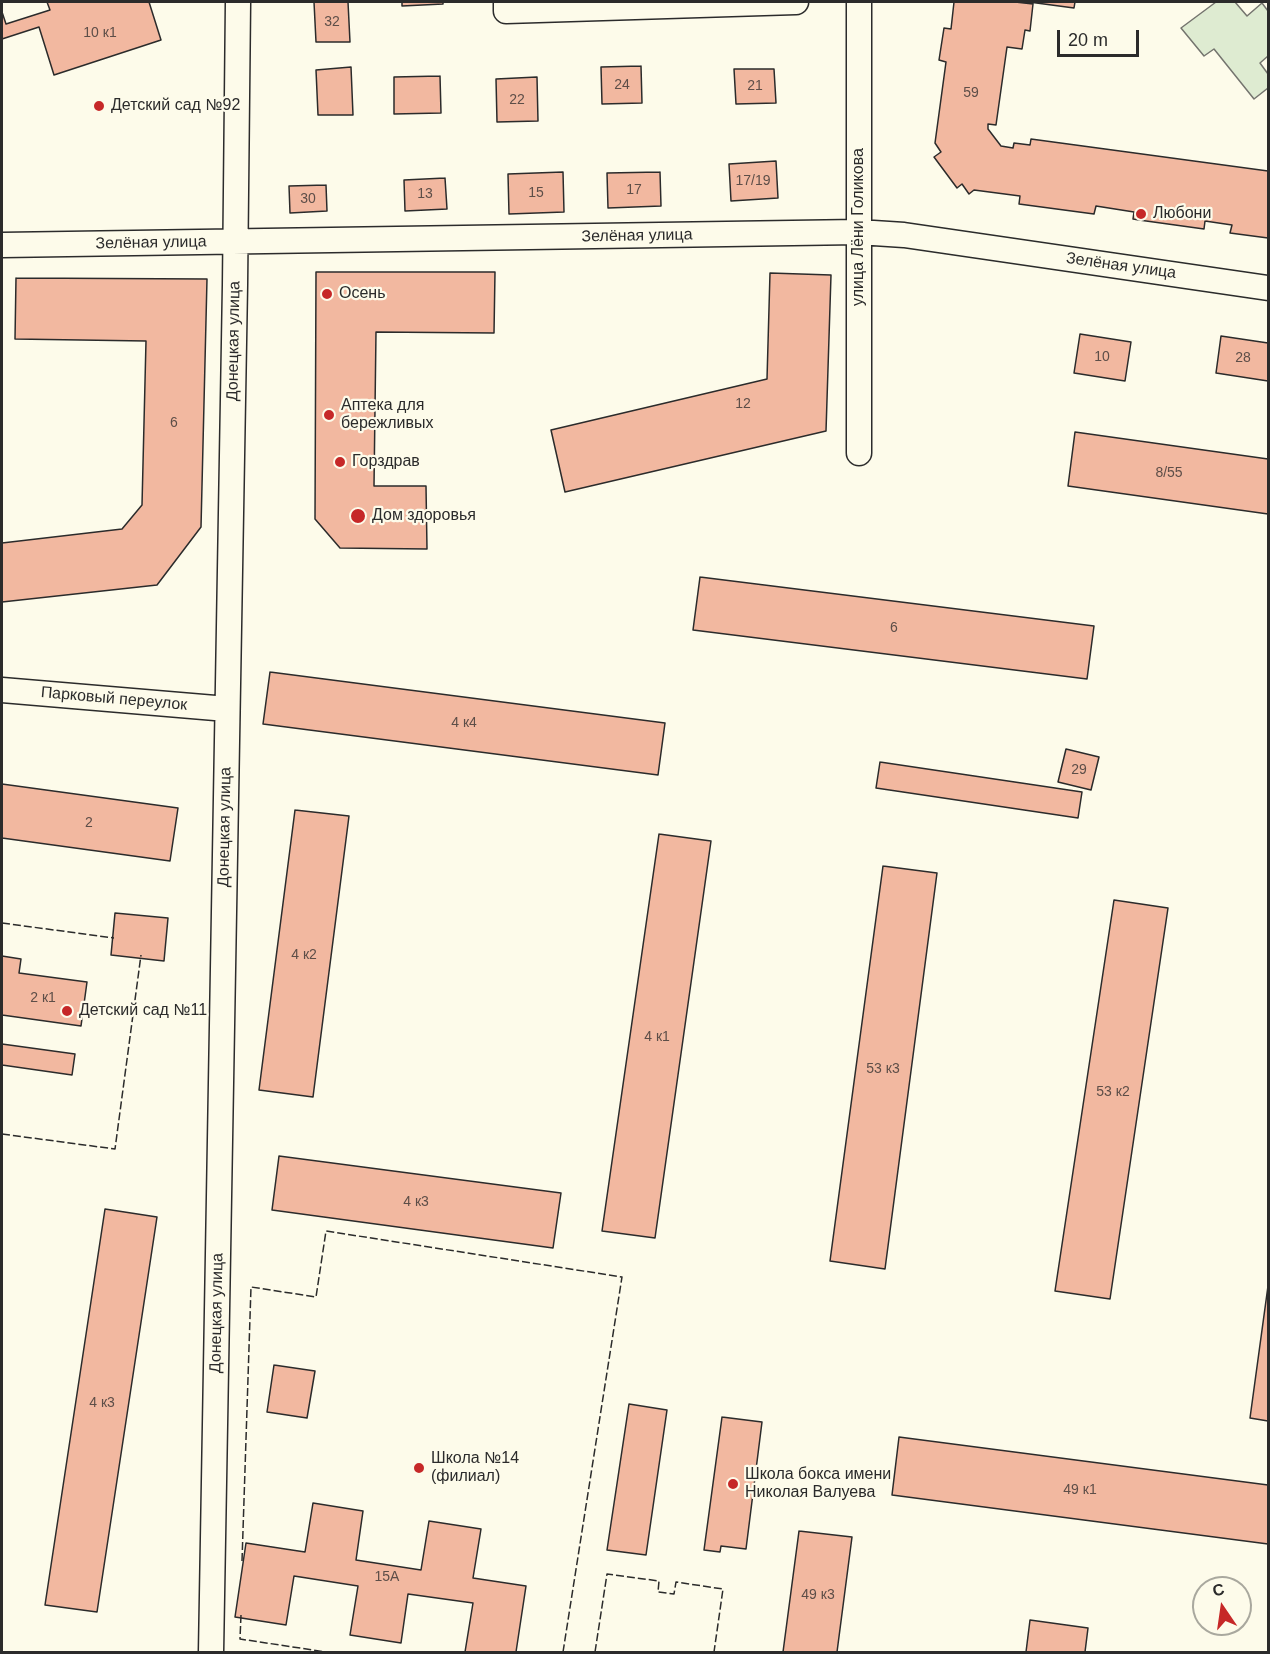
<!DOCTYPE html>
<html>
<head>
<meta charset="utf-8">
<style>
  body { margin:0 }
  #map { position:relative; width:1270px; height:1654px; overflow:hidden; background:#fdfbea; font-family:Arial,sans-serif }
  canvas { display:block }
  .frame { position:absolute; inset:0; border:3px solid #2b2b2b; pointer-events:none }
  .north { position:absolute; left:1192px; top:1576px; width:60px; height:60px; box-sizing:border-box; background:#fdfbea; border:2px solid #a9a89e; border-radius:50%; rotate:347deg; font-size:16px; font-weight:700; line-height:24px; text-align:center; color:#2b2b2b }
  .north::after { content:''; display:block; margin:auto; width:21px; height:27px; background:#c62828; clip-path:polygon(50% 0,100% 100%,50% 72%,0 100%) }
  .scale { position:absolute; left:1057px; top:30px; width:82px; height:27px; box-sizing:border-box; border:3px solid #2b2b2b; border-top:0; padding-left:8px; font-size:18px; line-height:21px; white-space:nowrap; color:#2b2b2b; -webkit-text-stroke:4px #fdfbea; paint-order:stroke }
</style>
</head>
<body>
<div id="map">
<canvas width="1270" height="1654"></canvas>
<div class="frame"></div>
<div class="north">С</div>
<div class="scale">20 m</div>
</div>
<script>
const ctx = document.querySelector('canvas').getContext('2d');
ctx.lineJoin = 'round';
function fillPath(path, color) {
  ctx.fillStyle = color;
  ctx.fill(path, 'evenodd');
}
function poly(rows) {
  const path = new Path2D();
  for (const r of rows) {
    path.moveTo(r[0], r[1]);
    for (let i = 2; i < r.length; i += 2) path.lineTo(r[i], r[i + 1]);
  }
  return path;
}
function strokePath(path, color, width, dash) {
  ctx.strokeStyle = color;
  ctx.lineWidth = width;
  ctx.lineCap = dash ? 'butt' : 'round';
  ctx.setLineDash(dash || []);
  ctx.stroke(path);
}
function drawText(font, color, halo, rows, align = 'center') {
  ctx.font = font + ' Arial,sans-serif';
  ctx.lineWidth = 4.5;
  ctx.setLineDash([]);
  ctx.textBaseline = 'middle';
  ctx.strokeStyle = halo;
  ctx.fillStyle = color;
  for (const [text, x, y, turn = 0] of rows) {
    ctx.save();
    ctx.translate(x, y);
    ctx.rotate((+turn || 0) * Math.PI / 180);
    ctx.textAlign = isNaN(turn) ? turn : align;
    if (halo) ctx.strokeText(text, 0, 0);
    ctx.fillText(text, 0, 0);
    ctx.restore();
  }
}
const green = poly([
  [1216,2,1235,2,1247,16,1262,3,1268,11,1268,56,1260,63,1268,74,1268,88,1254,99,1214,49,1204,56,1181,28,1216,2]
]);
const building = poly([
  [47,2,149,2,161,40,54,75,39,27,2,39,2,12,6,24,50,10,47,2],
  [314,2,348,2,350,42,316,42,314,2],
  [402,2,443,2,443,4,402,6,402,2],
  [954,2,1015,2,1033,4,1030,31,1025,30,1022,49,1007,47,996,125,988,124,988,129,1001,146,1013,148,1014,143,1030,145,1031,139,1268,171,1268,238,1230,233,1232,225,1205,221,1204,229,1139,220,1133,219,1134,212,1096,206,1094,214,1019,204,1020,196,974,190,969,194,962,184,957,188,934,157,941,152,935,143,946,62,939,60,944,28,951,29,954,2],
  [1029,2,1075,2,1074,8,1029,2],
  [641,66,642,103,602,104,601,67,641,66],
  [351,67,353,115,318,115,316,70,351,67],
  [734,69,774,69,776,103,736,104,734,69],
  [440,76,441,113,394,114,394,77,440,76],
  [537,77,538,121,497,122,496,79,537,77],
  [776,161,778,198,731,201,729,164,776,161],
  [563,172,564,212,509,214,508,174,563,172],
  [660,172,661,206,608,208,607,173,660,172],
  [445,178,447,209,405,211,404,180,445,178],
  [326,185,327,211,290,213,289,186,326,185],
  [316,272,495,272,494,333,376,332,374,486,426,486,427,549,340,548,315,519,316,272],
  [770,273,831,275,826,431,565,492,551,430,767,379,770,273],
  [16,278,207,279,201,527,157,585,2,602,2,543,122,529,142,505,146,341,15,339,16,278],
  [1080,334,1131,342,1125,381,1074,373,1080,334],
  [1221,336,1268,343,1268,381,1216,373,1221,336],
  [1075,432,1268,459,1268,514,1068,486,1075,432],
  [700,577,1094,626,1087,679,693,630,700,577],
  [270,672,665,723,658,775,263,724,270,672],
  [1066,749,1099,757,1091,790,1058,782,1066,749],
  [880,762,1082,792,1078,818,876,788,880,762],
  [2,784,178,808,170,861,2,838,2,784],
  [295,810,349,816,313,1097,259,1090,295,810],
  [659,834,711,841,655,1238,602,1231,659,834],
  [883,866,937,873,885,1269,830,1261,883,866],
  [1114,900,1168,908,1110,1299,1055,1291,1114,900],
  [115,913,168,918,164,961,111,955,115,913],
  [2,956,21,959,19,973,87,982,81,1026,2,1015,2,956],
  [2,1044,75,1054,72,1075,2,1065,2,1044],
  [279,1156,561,1193,553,1248,272,1210,279,1156],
  [105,1209,157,1217,97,1612,45,1605,105,1209],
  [1268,1286,1268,1421,1250,1418,1268,1286],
  [274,1365,315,1371,307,1418,267,1412,274,1365],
  [629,1404,667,1410,646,1555,607,1550,629,1404],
  [722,1417,762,1422,746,1549,721,1546,720,1552,704,1550,722,1417],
  [899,1437,1268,1485,1268,1544,892,1495,899,1437],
  [313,1503,363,1511,356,1560,421,1570,429,1521,481,1529,473,1578,526,1586,516,1652,465,1652,473,1603,408,1594,401,1643,350,1635,358,1586,294,1576,286,1625,235,1617,246,1543,305,1552,313,1503],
  [799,1531,852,1537,837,1652,783,1652,799,1531],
  [1030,1620,1088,1628,1085,1652,1026,1652,1030,1620]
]);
const street = poly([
  [506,2,506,11,796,2],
  [2,245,858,232,904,235,1268,288],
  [859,453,859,2],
  [2,690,227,709],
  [211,1652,235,285,238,2]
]);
const fence = poly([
  [2,923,114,938],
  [2,1134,115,1149,141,955],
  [242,1561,251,1287,316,1297,326,1231,622,1277,563,1652],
  [241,1615,240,1639,326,1652],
  [595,1652,607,1574,659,1581,658,1592,674,1594,676,1582,723,1589,714,1652]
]);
const markers = [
  [99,106,6,"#c62828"],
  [1141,214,6,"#c62828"],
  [327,294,6,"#c62828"],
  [329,415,6,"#c62828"],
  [340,462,6,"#c62828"],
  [358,516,8,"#c62828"],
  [67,1011,6,"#c62828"],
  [419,1468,6,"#c62828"],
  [733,1484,6,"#c62828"]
];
const numberNames = [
  ["32",332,22],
  ["10 к1",100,33],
  ["24",622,85],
  ["21",755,86],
  ["59",971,93],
  ["22",517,100],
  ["17/19",753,181],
  ["17",634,190],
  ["15",536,193],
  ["13",425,194],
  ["30",308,199],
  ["10",1102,357],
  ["28",1243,358],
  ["12",743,404],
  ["6",174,423],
  ["8/55",1169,473],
  ["6",894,628],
  ["4 к4",464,723],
  ["29",1079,770],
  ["2",89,823],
  ["4 к2",304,955],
  ["2 к1",43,998],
  ["4 к1",657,1037],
  ["53 к3",883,1069],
  ["53 к2",1113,1092],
  ["4 к3",416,1202],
  ["4 к3",102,1403],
  ["49 к1",1080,1490],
  ["15А",387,1577],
  ["49 к3",818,1595]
];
const poiNames = [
  ["Детский сад №92",111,106],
  ["Любони",1153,214],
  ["Осень",339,294],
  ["Аптека для",341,406],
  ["бережливых",341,424],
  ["Горздрав",352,462],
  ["Дом здоровья",372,516],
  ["Детский сад №11",79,1011],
  ["Школа №14",431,1459],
  ["(филиал)",431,1477],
  ["Школа бокса имени",745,1475],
  ["Николая Валуева",745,1493]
];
const streetNames = [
  ["улица Лёни Голикова",859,227,-90],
  ["Зелёная улица",637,236,-1],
  ["Зелёная улица",151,243,-1],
  ["Зелёная улица",1121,266,8],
  ["Донецкая улица",234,341,-89],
  ["Парковый переулок",114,699,5],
  ["Донецкая улица",225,827,-89],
  ["Донецкая улица",217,1313,-89]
];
fillPath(green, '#deebd1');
strokePath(green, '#74746e', 1.5);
fillPath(building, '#f2b8a0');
strokePath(building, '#2b2b2b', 1.5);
strokePath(street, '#2b2b2b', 27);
strokePath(street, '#fdfbea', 24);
strokePath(fence, '#2b2b2b', 1.5, [8, 3]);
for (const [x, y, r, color] of markers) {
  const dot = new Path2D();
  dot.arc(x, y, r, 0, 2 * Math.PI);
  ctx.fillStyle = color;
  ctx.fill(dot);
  strokePath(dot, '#fdfbea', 2);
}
drawText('14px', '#5d4e48', null, numberNames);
drawText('16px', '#2b2b2b', '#fdfbea', poiNames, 'left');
drawText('16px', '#2b2b2b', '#fdfbea', streetNames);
</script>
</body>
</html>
